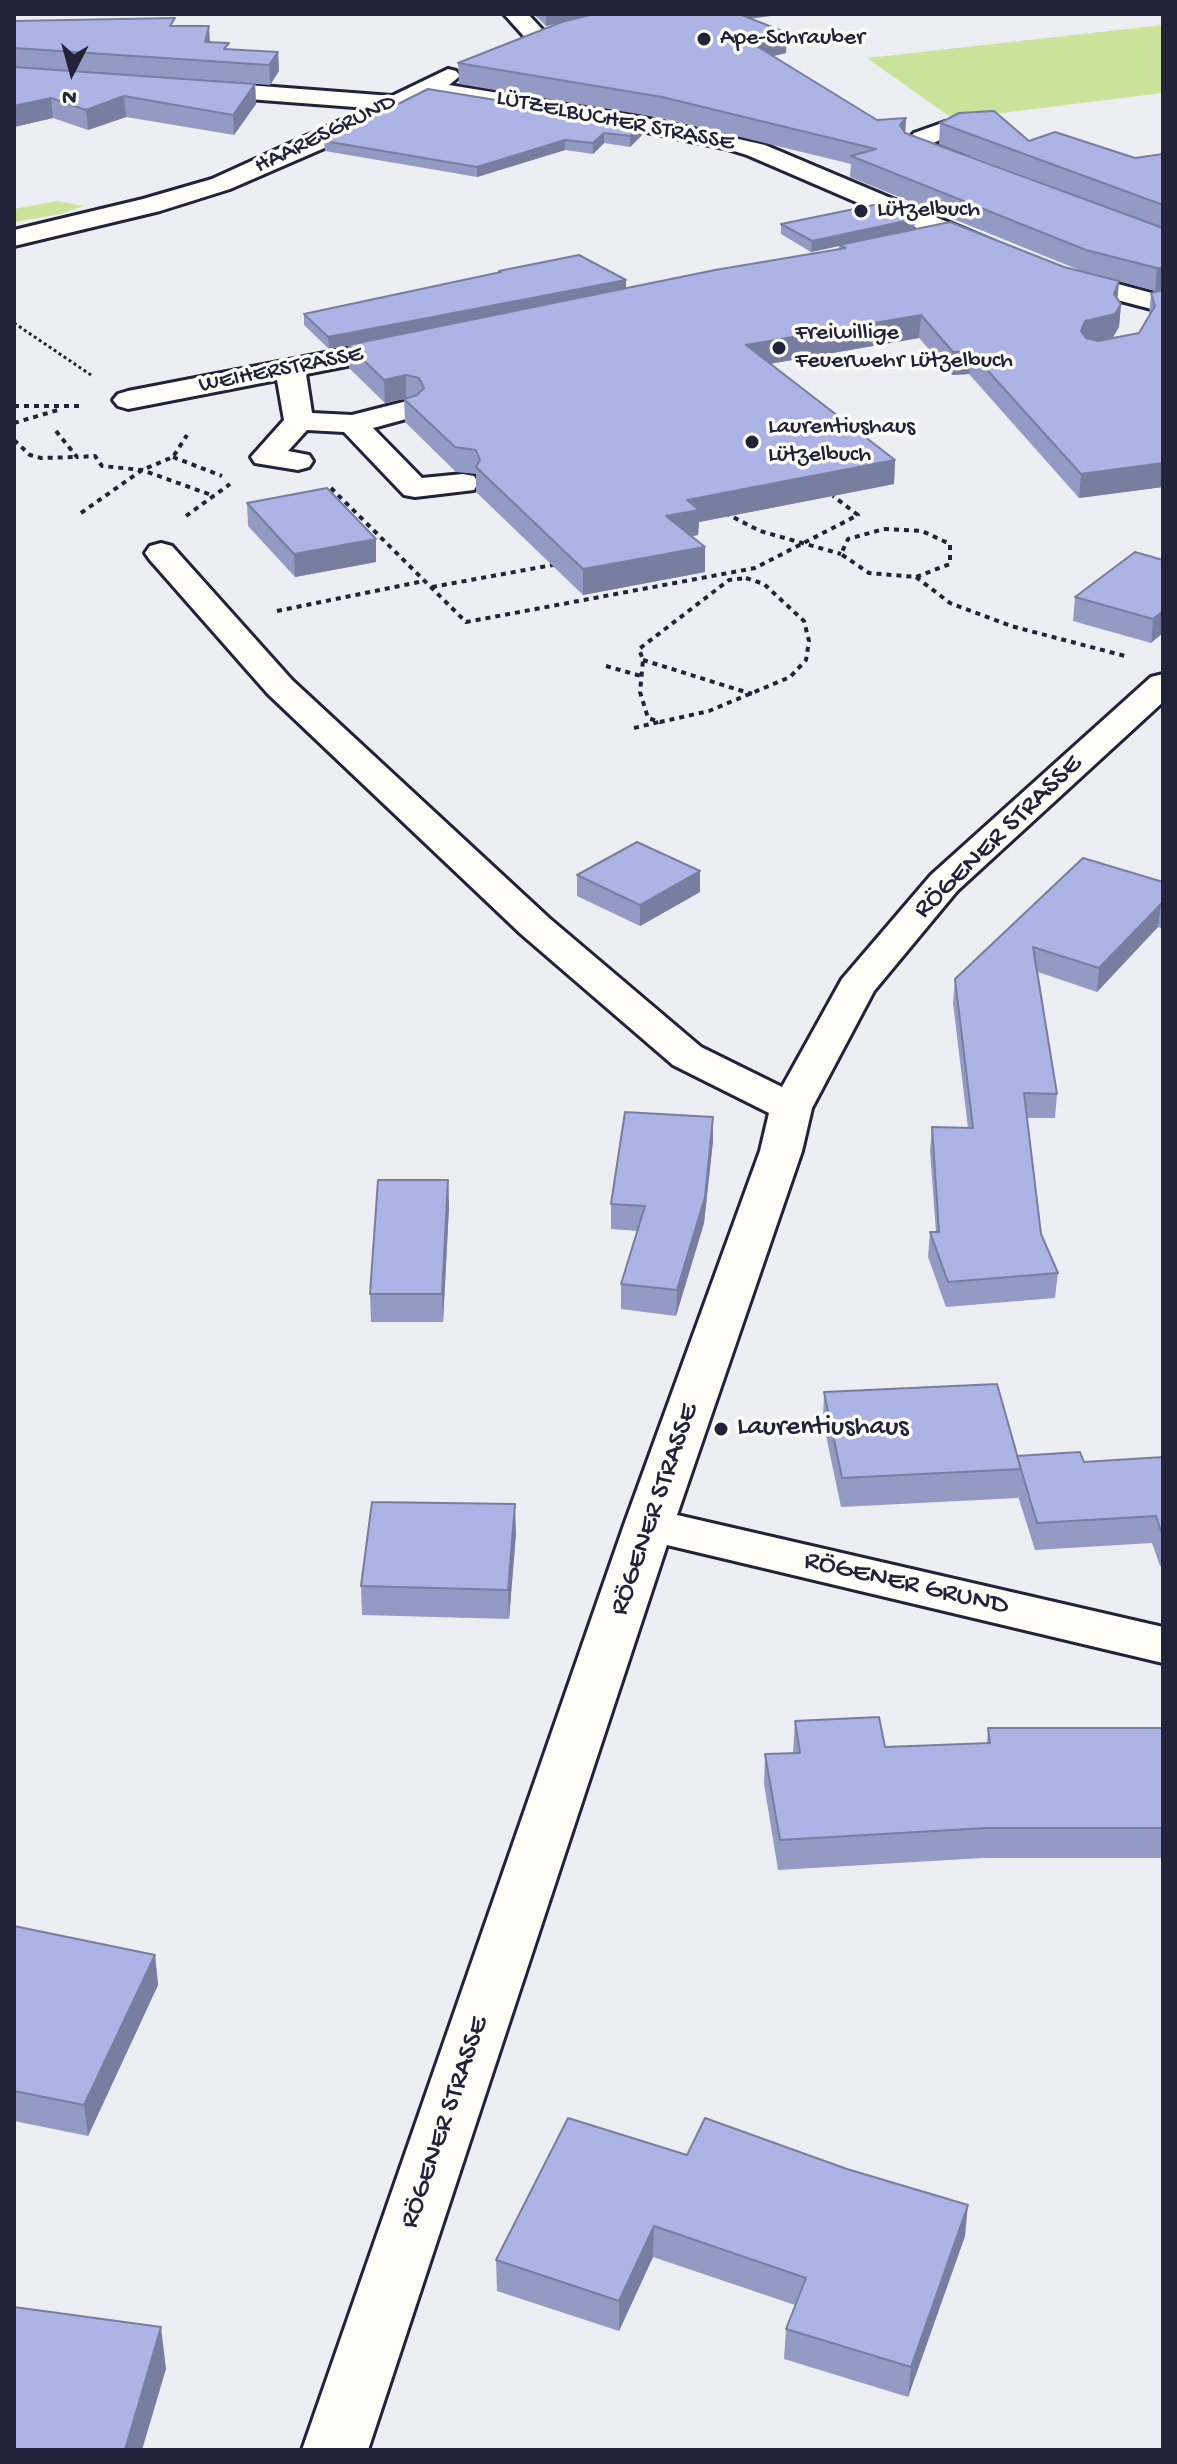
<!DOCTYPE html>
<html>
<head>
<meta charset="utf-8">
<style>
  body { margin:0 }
  #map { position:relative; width:1177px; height:2464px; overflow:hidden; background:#edeef3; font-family:"Gochi Hand",sans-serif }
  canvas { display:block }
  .frame { position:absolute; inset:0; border:16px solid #22223b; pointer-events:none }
  .north { position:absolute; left:32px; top:32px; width:80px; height:80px; -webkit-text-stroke:6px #fdfcf7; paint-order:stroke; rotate:186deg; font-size:22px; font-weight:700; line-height:32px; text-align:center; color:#22223b }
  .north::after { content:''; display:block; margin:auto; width:28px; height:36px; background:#22223b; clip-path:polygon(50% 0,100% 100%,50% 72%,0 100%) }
</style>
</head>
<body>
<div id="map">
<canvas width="1177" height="2464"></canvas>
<div class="frame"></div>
<div class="north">N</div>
</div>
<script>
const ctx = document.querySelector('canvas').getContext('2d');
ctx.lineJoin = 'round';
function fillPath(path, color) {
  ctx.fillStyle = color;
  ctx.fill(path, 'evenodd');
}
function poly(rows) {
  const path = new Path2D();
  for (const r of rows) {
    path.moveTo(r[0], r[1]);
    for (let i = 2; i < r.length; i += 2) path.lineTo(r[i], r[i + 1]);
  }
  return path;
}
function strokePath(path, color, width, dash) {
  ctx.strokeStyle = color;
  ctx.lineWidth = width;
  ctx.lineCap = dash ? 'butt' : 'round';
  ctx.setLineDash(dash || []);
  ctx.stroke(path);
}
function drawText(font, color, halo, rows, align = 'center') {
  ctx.font = font + ' "Gochi Hand",sans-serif';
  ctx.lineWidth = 7;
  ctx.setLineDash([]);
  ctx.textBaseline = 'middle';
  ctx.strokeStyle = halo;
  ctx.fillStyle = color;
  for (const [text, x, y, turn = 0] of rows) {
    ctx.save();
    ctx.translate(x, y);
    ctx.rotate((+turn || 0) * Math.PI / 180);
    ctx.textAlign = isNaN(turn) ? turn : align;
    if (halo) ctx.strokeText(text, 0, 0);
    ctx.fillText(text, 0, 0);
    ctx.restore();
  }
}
const green = poly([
  [1163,25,1163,93,953,119,867,58],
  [57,201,84,206,61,214,14,222,14,209]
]);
const pathFar1 = poly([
  [14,323,91,375]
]);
const path = poly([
  [14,406,83,406],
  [14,423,58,410],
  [56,431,77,457,95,456,102,466,142,470,214,496],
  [14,440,30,455,41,458,76,457],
  [173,457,222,476],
  [331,488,466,622,755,568,858,515,833,496],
  [81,513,142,470,173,457,187,435],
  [725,513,760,531,841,554],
  [186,516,230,484],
  [884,529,922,531,950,544,950,564,916,577,869,573,841,554,848,539,884,529],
  [916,577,950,603,1011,626,1125,656],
  [746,578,764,584,804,621,809,641,806,660,790,677,709,711,660,722,648,718,640,692,643,660,639,649,729,580,746,578],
  [432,587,558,564],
  [277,611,424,581],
  [643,660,752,694],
  [606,666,641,676],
  [634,728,659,722]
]);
const minor = poly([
  [504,14,528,14,550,38,546,43,530,43,504,14],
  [448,69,456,71,460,76,449,85,623,113,765,145,995,242,999,248,995,254,977,254,747,155,724,148,623,127,428,96,352,136,230,189,160,211,14,246,14,230,143,199,212,179,368,108,195,95,187,93,183,88,187,83,195,81,392,96,448,69],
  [945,122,954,124,957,129,954,134,931,144,968,158,972,163,968,168,950,168,905,151,902,146,914,133,945,122],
  [1062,269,1163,296,1163,312,1052,283,1048,277,1052,271,1062,269],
  [408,337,418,340,422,346,418,352,306,374,312,413,352,415,407,401,417,404,422,410,417,416,373,428,422,478,463,474,474,476,478,483,474,490,415,497,404,495,344,432,307,430,288,451,309,455,313,461,309,467,298,470,255,463,251,457,284,420,277,380,128,409,118,406,113,400,118,394,128,391,408,337],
  [161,543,172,546,292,680,549,918,701,1047,782,1087,842,979,931,875,1151,677,1163,674,1163,702,957,891,874,991,812,1108,802,1151,677,1515,1163,1627,1163,1663,667,1545,368,2450,302,2450,624,1525,760,1151,769,1113,673,1065,521,934,268,694,150,560,145,553,150,546,161,543]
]);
const wall = poly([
  [534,14,592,14,546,26],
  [594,14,785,14,750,19,787,33,786,53,773,56,877,120,906,118,905,133,1163,228,1163,290,1155,291,1084,272,850,177,851,164,662,118,459,84,458,63],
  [14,21,176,26,229,49,278,52,279,71,270,85,176,78,255,84,256,104,234,135,126,117,88,130,53,118,14,127],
  [940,123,1029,141,1135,158,1163,154,1163,228,939,144],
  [643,124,643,134,630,147,604,143,593,154,565,150,477,177,325,151,324,141],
  [915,219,914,229,1119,281,1117,298,1121,304,1119,327,1113,337,1139,333,1149,316,1151,293,1163,290,1163,487,1079,498,969,374,952,375,919,338,770,364,895,460,894,484,699,522,698,535,691,536,705,547,705,572,583,595,476,492,476,474,456,472,405,422,404,399,385,403,349,368,348,345,329,349,304,325,304,314,499,272,499,271,626,280,626,288,839,250,839,246,811,252,781,234,781,224],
  [247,503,376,539,376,562,295,577,248,526],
  [1163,560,1151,643,1073,621,1075,597],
  [700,871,700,892,640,926,577,896,577,875],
  [1163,882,1163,929,1158,927,1097,992,1038,972,1057,1094,1055,1118,1027,1118,1041,1234,1058,1273,1055,1298,946,1307,928,1257,930,1232,936,1232,930,1151,932,1127,968,1128,953,1003,955,979],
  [713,1117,713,1141,704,1223,676,1316,621,1309,621,1284,637,1231,611,1229,611,1204],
  [448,1180,449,1207,443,1322,371,1322,370,1294],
  [824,1392,1017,1456,1084,1462,1163,1457,1163,1566,1160,1566,1152,1543,1035,1550,1018,1496,1018,1498,841,1507,823,1421],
  [516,1533,509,1619,362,1615,361,1586],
  [795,1721,885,1747,987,1743,988,1728,1163,1728,1163,1858,983,1858,778,1870,764,1784,765,1754,793,1753],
  [14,1926,155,1955,158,1985,88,2136,14,2121],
  [687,2155,965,2236,908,2397,784,2359,786,2329,795,2305,653,2257,619,2331,497,2291,496,2260]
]);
const shadedWall = poly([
  [546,14,592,14,546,26],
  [713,14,785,14,713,23],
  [209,26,210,45,206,61,205,42],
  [787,33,786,53,749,62,750,42],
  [278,52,279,71,270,85,269,65],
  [255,84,256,104,234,135,233,115],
  [124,96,126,117,88,130,86,110],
  [51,98,53,118,14,127,14,106],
  [906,118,905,139,900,125],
  [643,124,643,134,630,147,630,136],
  [604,133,604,143,593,154,593,143],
  [565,140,565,150,477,177,477,167],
  [915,219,914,230,811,252,812,241],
  [1157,268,1163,268,1163,290,1155,291],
  [626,280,626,290,329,349,328,337],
  [1119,281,1117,304,1121,304,1119,327,1113,337,1082,344,1081,331,1085,321,1114,294],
  [921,315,919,338,745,368,746,345],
  [970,351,969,374,952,375,953,352],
  [406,375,406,398,385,403,384,380],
  [895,460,894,484,699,522,698,535,665,541,666,516,687,500],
  [1163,463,1163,487,1079,498,1081,474],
  [376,539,376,562,295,577,294,554],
  [705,547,705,572,583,595,583,569],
  [1163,611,1163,633,1151,643,1153,619],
  [700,871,700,892,640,926,640,905],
  [1161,904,1158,927,1097,992,1099,968],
  [713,1117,713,1141,704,1223,676,1316,677,1290],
  [448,1180,449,1207,443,1322,442,1294],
  [515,1504,516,1533,509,1619,508,1590],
  [155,1955,158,1985,88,2136,84,2105],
  [968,2205,965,2236,908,2397,911,2367],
  [654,2226,653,2257,619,2331,619,2301],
  [161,2327,166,2369,142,2450,125,2450]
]);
const building = poly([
  [594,14,739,14,787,33,750,42,877,120,906,118,900,125,905,133,1163,228,1163,268,1157,268,1086,250,851,156,876,149,662,97,458,63,562,22,594,14],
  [175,18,170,26,209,26,205,42,229,43,224,49,278,52,269,65,14,48,14,21,175,18],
  [14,67,255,84,233,115,124,96,86,110,51,98,14,106,14,67],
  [428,89,643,124,630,136,604,133,593,143,565,140,477,167,324,141,428,89],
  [994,111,1029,141,1055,132,1135,158,1163,154,1163,205,940,123,959,113,994,111],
  [879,204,915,219,812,241,781,224,879,204],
  [950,222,1064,267,1119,281,1114,294,1121,304,1115,314,1085,321,1081,331,1086,338,1098,341,1139,333,1155,306,1151,293,1163,290,1163,463,1081,474,970,351,953,352,921,315,746,345,895,460,687,500,699,510,666,516,705,547,583,569,476,467,480,460,476,450,455,447,404,399,417,395,424,388,419,378,406,375,384,380,348,345,715,270,846,248,839,245,950,222],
  [579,255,626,280,328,337,304,314,501,272,499,271,579,255],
  [327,488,376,539,294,554,247,503,327,488],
  [1135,552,1163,560,1163,611,1153,619,1075,597,1135,552],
  [637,842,700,871,640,905,577,875,637,842],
  [1083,858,1163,882,1163,905,1161,904,1099,968,1033,947,1057,1094,1024,1093,1041,1234,1058,1273,948,1282,930,1232,939,1232,932,1127,973,1128,955,979,1083,858],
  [625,1112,713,1117,705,1197,677,1290,621,1284,645,1206,611,1204,625,1112],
  [378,1180,448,1180,442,1294,370,1294,378,1180],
  [997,1384,1021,1469,842,1478,824,1392,997,1384],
  [1080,1452,1084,1462,1163,1457,1163,1537,1156,1516,1037,1523,1017,1456,1080,1452],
  [372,1502,515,1504,508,1590,361,1586,372,1502],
  [879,1717,885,1747,990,1743,988,1728,1163,1728,1163,1828,986,1828,780,1840,765,1754,800,1753,795,1721,879,1717],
  [14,1926,155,1955,84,2105,14,2091,14,1926],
  [568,2118,687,2155,705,2118,847,2169,968,2205,911,2367,786,2329,806,2278,654,2226,619,2301,496,2260,568,2118],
  [14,2307,161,2327,125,2450,14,2450,14,2307]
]);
const markers = [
  [704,39,8,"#22223b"],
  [861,211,8,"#22223b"],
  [779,348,8,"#22223b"],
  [752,442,8,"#22223b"],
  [721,1429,8,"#22223b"]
];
const farPoinames = [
  ["Ape-Schrauber",720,39],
  ["Lützelbuch",877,211],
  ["Freiwillige",795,334],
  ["Feuerwehr Lützelbuch",795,362],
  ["Laurentiushaus",768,428],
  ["Lützelbuch",768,456]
];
const farStreetnames = [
  ["LÜTZELBUCHER STRASSE",615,122,11],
  ["HAARESGRUND",326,135,-26],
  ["WEIHERSTRASSE",281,371,-11]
];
const streetNames = [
  ["RÖGENER STRASSE",999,838,-44],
  ["RÖGENER STRASSE",656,1510,-71],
  ["RÖGENER GRUND",906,1585,13],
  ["RÖGENER STRASSE",446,2123,-71]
];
const poiNames = [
  ["Laurentiushaus",737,1429]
];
fillPath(green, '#cae59b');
strokePath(minor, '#22223b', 6);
strokePath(pathFar1, '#22223b', 3, [3, 3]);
strokePath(path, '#22223b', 4, [5, 5]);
fillPath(minor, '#fdfcf7');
fillPath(wall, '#939bc5');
fillPath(shadedWall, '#787ea0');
fillPath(building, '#abb4e5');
strokePath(building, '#787ea0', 2);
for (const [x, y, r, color] of markers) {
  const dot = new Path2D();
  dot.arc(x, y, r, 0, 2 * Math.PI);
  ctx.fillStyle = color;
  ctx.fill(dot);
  strokePath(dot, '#fdfcf7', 3);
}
drawText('24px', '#22223b', '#fdfcf7', farPoinames, 'left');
drawText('24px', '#22223b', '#fdfcf7', farStreetnames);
drawText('28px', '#22223b', '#fdfcf7', streetNames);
drawText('28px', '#22223b', '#fdfcf7', poiNames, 'left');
</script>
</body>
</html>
